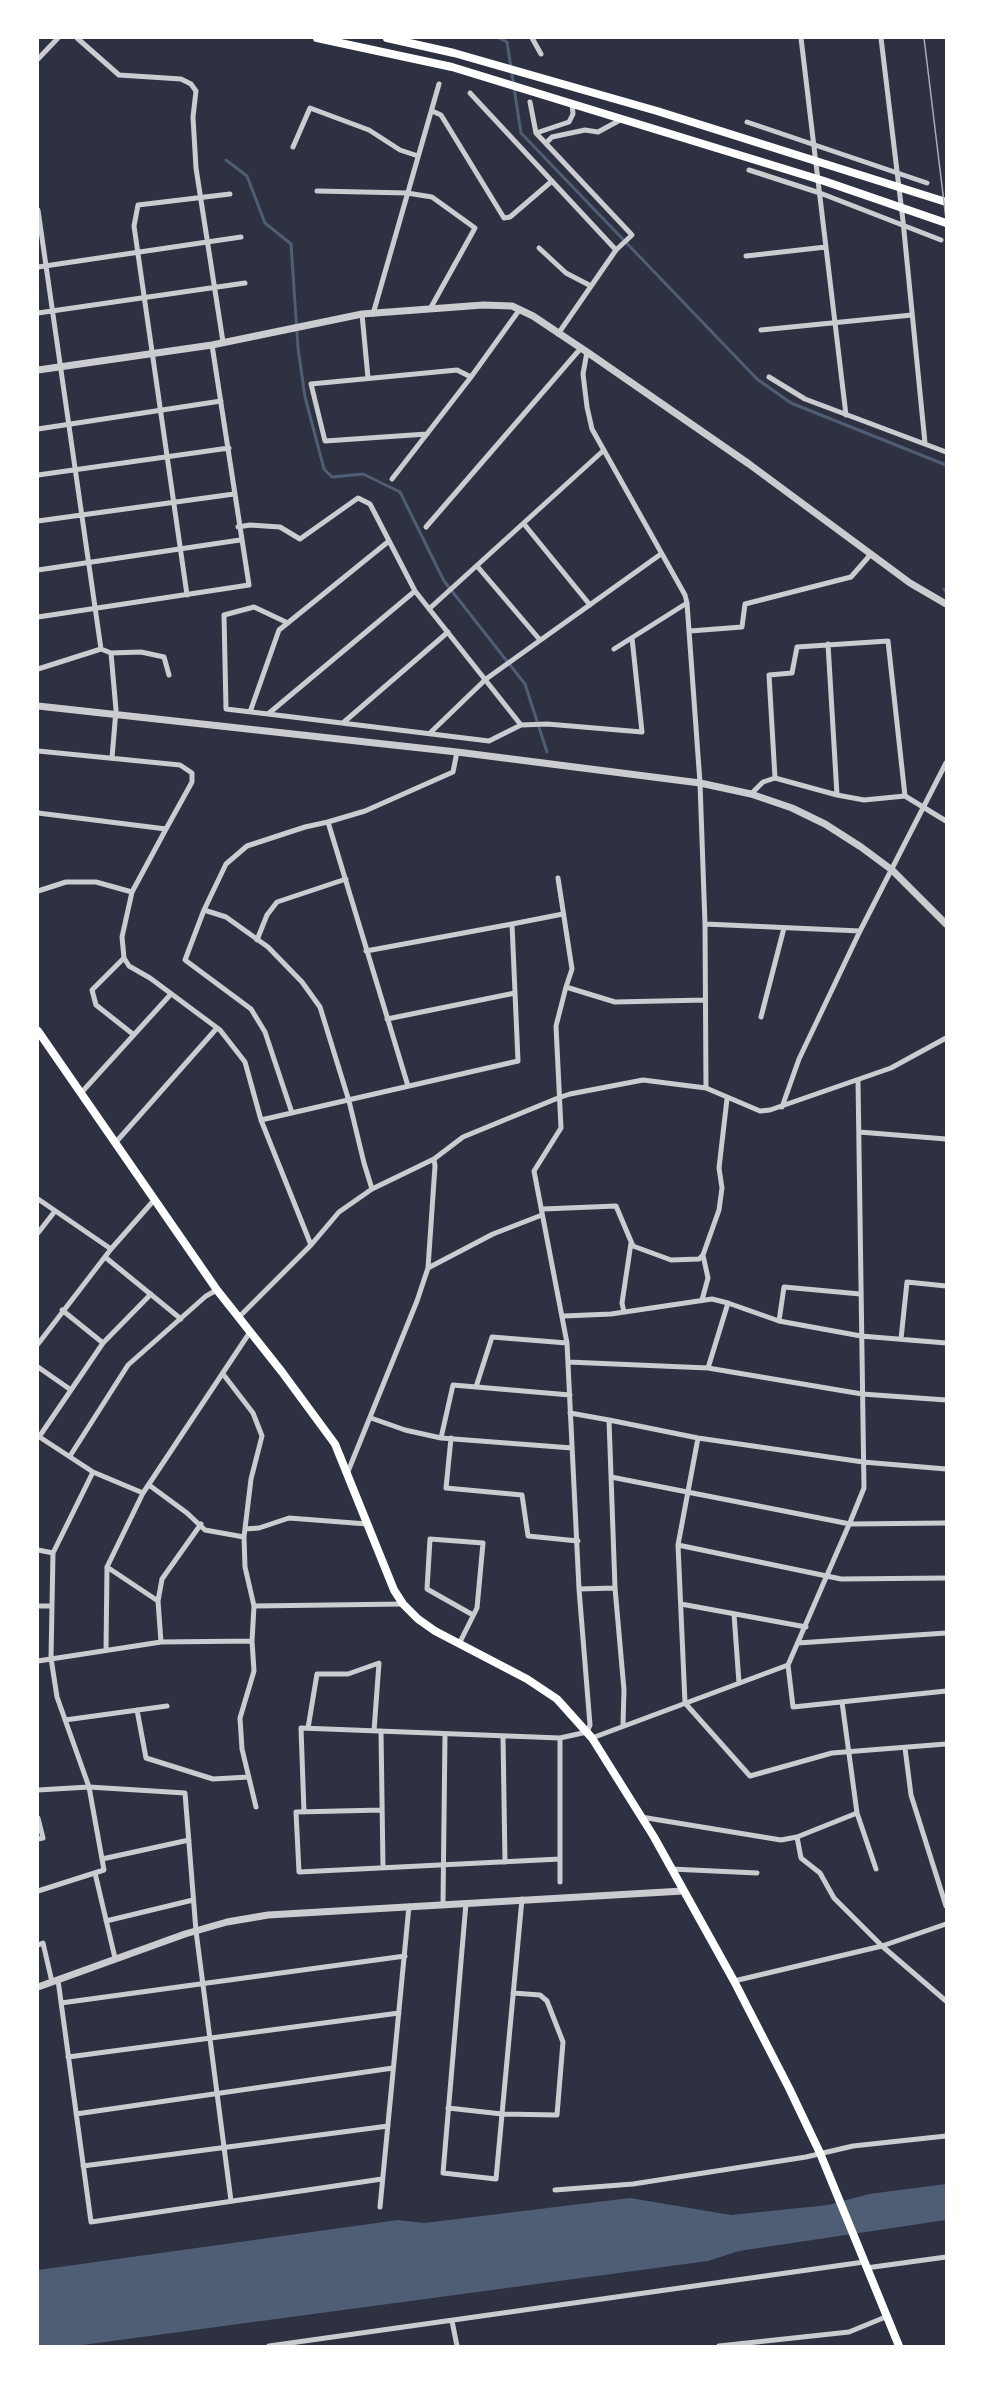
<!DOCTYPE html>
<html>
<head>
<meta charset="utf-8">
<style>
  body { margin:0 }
  #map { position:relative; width:984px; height:2384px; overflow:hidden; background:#2d3142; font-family:Poppins,sans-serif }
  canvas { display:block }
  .frame { position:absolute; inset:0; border:39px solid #fff; pointer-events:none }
</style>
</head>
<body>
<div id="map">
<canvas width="984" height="2384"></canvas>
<div class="frame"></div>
</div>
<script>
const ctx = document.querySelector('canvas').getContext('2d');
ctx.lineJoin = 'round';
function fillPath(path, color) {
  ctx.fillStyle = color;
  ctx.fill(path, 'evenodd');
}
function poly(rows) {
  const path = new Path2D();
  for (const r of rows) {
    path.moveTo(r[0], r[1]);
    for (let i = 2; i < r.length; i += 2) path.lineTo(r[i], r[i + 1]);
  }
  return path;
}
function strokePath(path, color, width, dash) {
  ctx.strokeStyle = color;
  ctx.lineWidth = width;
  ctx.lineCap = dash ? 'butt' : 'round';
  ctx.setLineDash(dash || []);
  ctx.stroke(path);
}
const water = poly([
  [946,2184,946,2220,739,2251,708,2261,75,2346,38,2346,38,2270,398,2220,424,2223,630,2198,731,2215,828,2205,869,2194]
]);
const stream = poly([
  [499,38,507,42,521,133,757,379,791,403,946,465],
  [226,160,247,176,265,223,291,244,298,348,305,397,324,469,332,477,363,474,400,492,444,581,525,684,547,752],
  [944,589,946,591]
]);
const minor = poly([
  [77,38,119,75,181,79,191,84,196,91,193,117,196,168,223,342],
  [532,38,541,54],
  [801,38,846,415],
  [881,38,903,221,925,443],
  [38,59,58,38],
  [470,93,616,250],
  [530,102,536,133,632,235,616,250,558,334],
  [432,111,441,115,504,218,510,217,552,181],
  [747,122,927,183],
  [536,133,569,122,573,114,572,103],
  [546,143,552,137,585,130,598,132,622,119],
  [293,147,310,108,369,130,400,150,418,156],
  [749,170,820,193,941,240],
  [317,191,407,193,432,197,475,228,430,309],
  [38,210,101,649],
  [539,248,566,273,591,286],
  [746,256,826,247],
  [38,267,241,237],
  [38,313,245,283],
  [362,314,368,378],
  [373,314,439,84],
  [761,330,912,315],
  [587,352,583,374,587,407,592,429,685,595,687,603,700,783,705,924,706,1088],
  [769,377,805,399,946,452],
  [38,429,221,401],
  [427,434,325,441,311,384,457,370,471,377],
  [38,475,229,448],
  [392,479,471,377,520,309],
  [38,521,234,494],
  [524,524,590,605],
  [238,527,250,525,280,527,300,539,358,498,370,504,415,591,521,725,489,741,268,714,415,591],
  [426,527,581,348],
  [477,566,540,640],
  [38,570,240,540],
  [187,595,134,226,138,205,230,194],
  [429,609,604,450],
  [38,617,249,585,212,345],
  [690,631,742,627,745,604,851,577,871,554],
  [828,644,837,795],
  [614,649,687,603],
  [111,653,141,652,164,657,169,675],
  [38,669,101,649,111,653,116,710,112,758],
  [250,712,279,630,389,541],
  [268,714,226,709,224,615,254,607,288,623],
  [344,722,448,632],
  [521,725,547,724,642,732,632,638],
  [430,733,486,679,661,554],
  [38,751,180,765,192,773,192,782,166,829,38,813],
  [775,778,769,675,792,673,797,647,888,641,905,796],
  [751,794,763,782,775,778,837,795,864,800,905,796,946,821],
  [328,822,365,811,453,772,457,752],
  [166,829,132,892,122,937,124,958,129,966,150,978,220,1030,245,1062,261,1120,311,1245],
  [558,878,572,969,566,987],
  [38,891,66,882,96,882,132,892],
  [204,910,185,960,251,1009,265,1032,292,1113],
  [512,924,563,914],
  [705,924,860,931,946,763],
  [257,940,267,915,277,902,346,879],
  [124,958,92,990,96,1005,134,1035],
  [761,1017,784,928],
  [387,1019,515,993],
  [81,1093,171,994],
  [782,1107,799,1059,860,931],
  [261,1120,518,1061,512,924,366,951],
  [859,1132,946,1139],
  [116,1142,217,1028],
  [372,1189,364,1163,349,1101,320,1007,302,982,268,947,226,917,204,910,226,864,247,846,305,827,328,822,408,1086],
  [38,1199,111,1249,38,1344],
  [543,1209,616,1206,633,1246,671,1260,699,1259,703,1255,719,1210,722,1188,719,1168,727,1099],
  [38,1233,55,1211],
  [111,1249,155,1199],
  [105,1257,181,1319],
  [428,1268,493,1234,542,1215],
  [702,1300,708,1278,703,1255],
  [62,1310,103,1343],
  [624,1312,622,1303,631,1243],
  [564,1316,611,1314,712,1299,728,1303],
  [239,1317,311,1245,339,1212,372,1189,434,1159,463,1137,558,1098,570,1094,643,1080,706,1088,760,1111,770,1110,891,1068,946,1038],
  [779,1321,784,1287,860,1294],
  [901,1339,907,1282,946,1286],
  [568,1362,708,1368,862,1394,946,1400],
  [38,1367,71,1390],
  [708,1368,728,1303,779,1321,861,1336,946,1343],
  [223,1374,253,1413,262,1436,251,1479,244,1537,245,1567,254,1606],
  [476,1387,492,1337,567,1343],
  [570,1413,609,1420],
  [371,1418,405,1430,441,1438,572,1448],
  [38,1436,93,1472],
  [39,1437,103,1343,151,1294],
  [441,1438,453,1385,570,1395],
  [451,1438,446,1488,522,1495,528,1536,578,1541],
  [698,1438,678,1545,685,1703,750,1776,832,1753,946,1744],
  [70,1456,128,1365,206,1296,217,1290],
  [347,1474,417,1301,428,1268,435,1166,434,1159],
  [611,1477,850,1524,946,1523],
  [149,1485,187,1513,205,1530,244,1537],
  [245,1529,259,1528,289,1518,367,1524],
  [678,1545,841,1579,946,1578],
  [38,1550,53,1553],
  [107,1567,158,1601],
  [579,1589,615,1588],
  [681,1604,806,1627],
  [38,1606,52,1606],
  [734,1614,739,1683],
  [252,1641,254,1671,240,1718,242,1749,256,1807],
  [161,1642,158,1601,162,1579,201,1524],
  [798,1643,946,1633],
  [459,1644,477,1608,483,1543,430,1539,427,1589,473,1615],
  [106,1650,107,1567,143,1493],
  [38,1661,161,1642,252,1641,254,1606,403,1604],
  [788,1665,793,1707,946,1691],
  [842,1702,857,1813,876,1869],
  [137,1710,146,1758,213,1779,249,1777],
  [65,1720,167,1706],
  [623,1725,624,1690,615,1588,609,1420,698,1438,863,1462,946,1469],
  [308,1728,317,1674,348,1674,379,1663,374,1731],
  [381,1731,383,1868],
  [503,1736,505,1862],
  [592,1738,788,1665,851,1520,864,1488,858,1080],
  [905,1748,911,1795,946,1906],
  [38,1790,89,1787,185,1793,196,1931,231,2201],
  [382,1810,296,1812,299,1872,560,1859],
  [304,1812,301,1728,560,1738,587,1732,590,1725,579,1589,567,1343,534,1171,561,1128,556,1026,566,987,615,1002,705,1000],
  [641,1817,781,1840,797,1837,801,1858,820,1873,834,1898,882,1946,946,2001],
  [38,1818,43,1838,38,1839],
  [797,1837,857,1813],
  [102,1859,189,1840],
  [671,1869,757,1873],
  [95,1873,115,1958],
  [560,1882,560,1738],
  [38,1891,104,1870,89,1787,57,1697,51,1658,53,1553,93,1472,143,1493,250,1332],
  [466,1903,443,2173,496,2179,522,1899],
  [443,1904,445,1734],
  [106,1921,193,1900],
  [38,1945,43,1943,52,1982],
  [58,1980,91,2222,382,2179],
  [734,1981,882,1946,946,1924],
  [61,2003,405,1956],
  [68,2057,399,2013],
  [448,2108,502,2114,557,2115,563,2042,547,2001,540,1995,513,1993],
  [76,2114,393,2068],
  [83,2166,388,2126],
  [555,2190,633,2184,806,2157,853,2146,946,2136],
  [380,2207,409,1906],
  [866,2268,946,2257],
  [452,2321,457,2346],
  [269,2346,864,2262],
  [719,2346,849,2332,888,2316]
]);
const tertiary = poly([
  [38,370,212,345,362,314,483,305,512,306,533,316,587,352,749,464,910,583,946,604],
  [38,706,457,752,700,783,751,794,792,808,825,824,861,847,892,870,946,924],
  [38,1987,185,1934,227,1922,268,1915,683,1891]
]);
const secondary = poly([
  [38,1031,217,1290,282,1372,335,1444,394,1590,403,1604,418,1619,435,1631,527,1679,557,1699,592,1738,654,1837,734,1981,789,2088,820,2153,899,2346]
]);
const trunk = poly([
  [317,38,452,67,824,181,946,223],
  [387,38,454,53,657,111,946,202]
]);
const tram = poly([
  [924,38,946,219]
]);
fillPath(water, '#4f5d75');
strokePath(stream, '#4f5d75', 3);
strokePath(minor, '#caccd0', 5);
strokePath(tertiary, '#caccd0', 7);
strokePath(secondary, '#fff', 8);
strokePath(trunk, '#fff', 8);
strokePath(tram, '#abadb3', 1.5);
</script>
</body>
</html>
